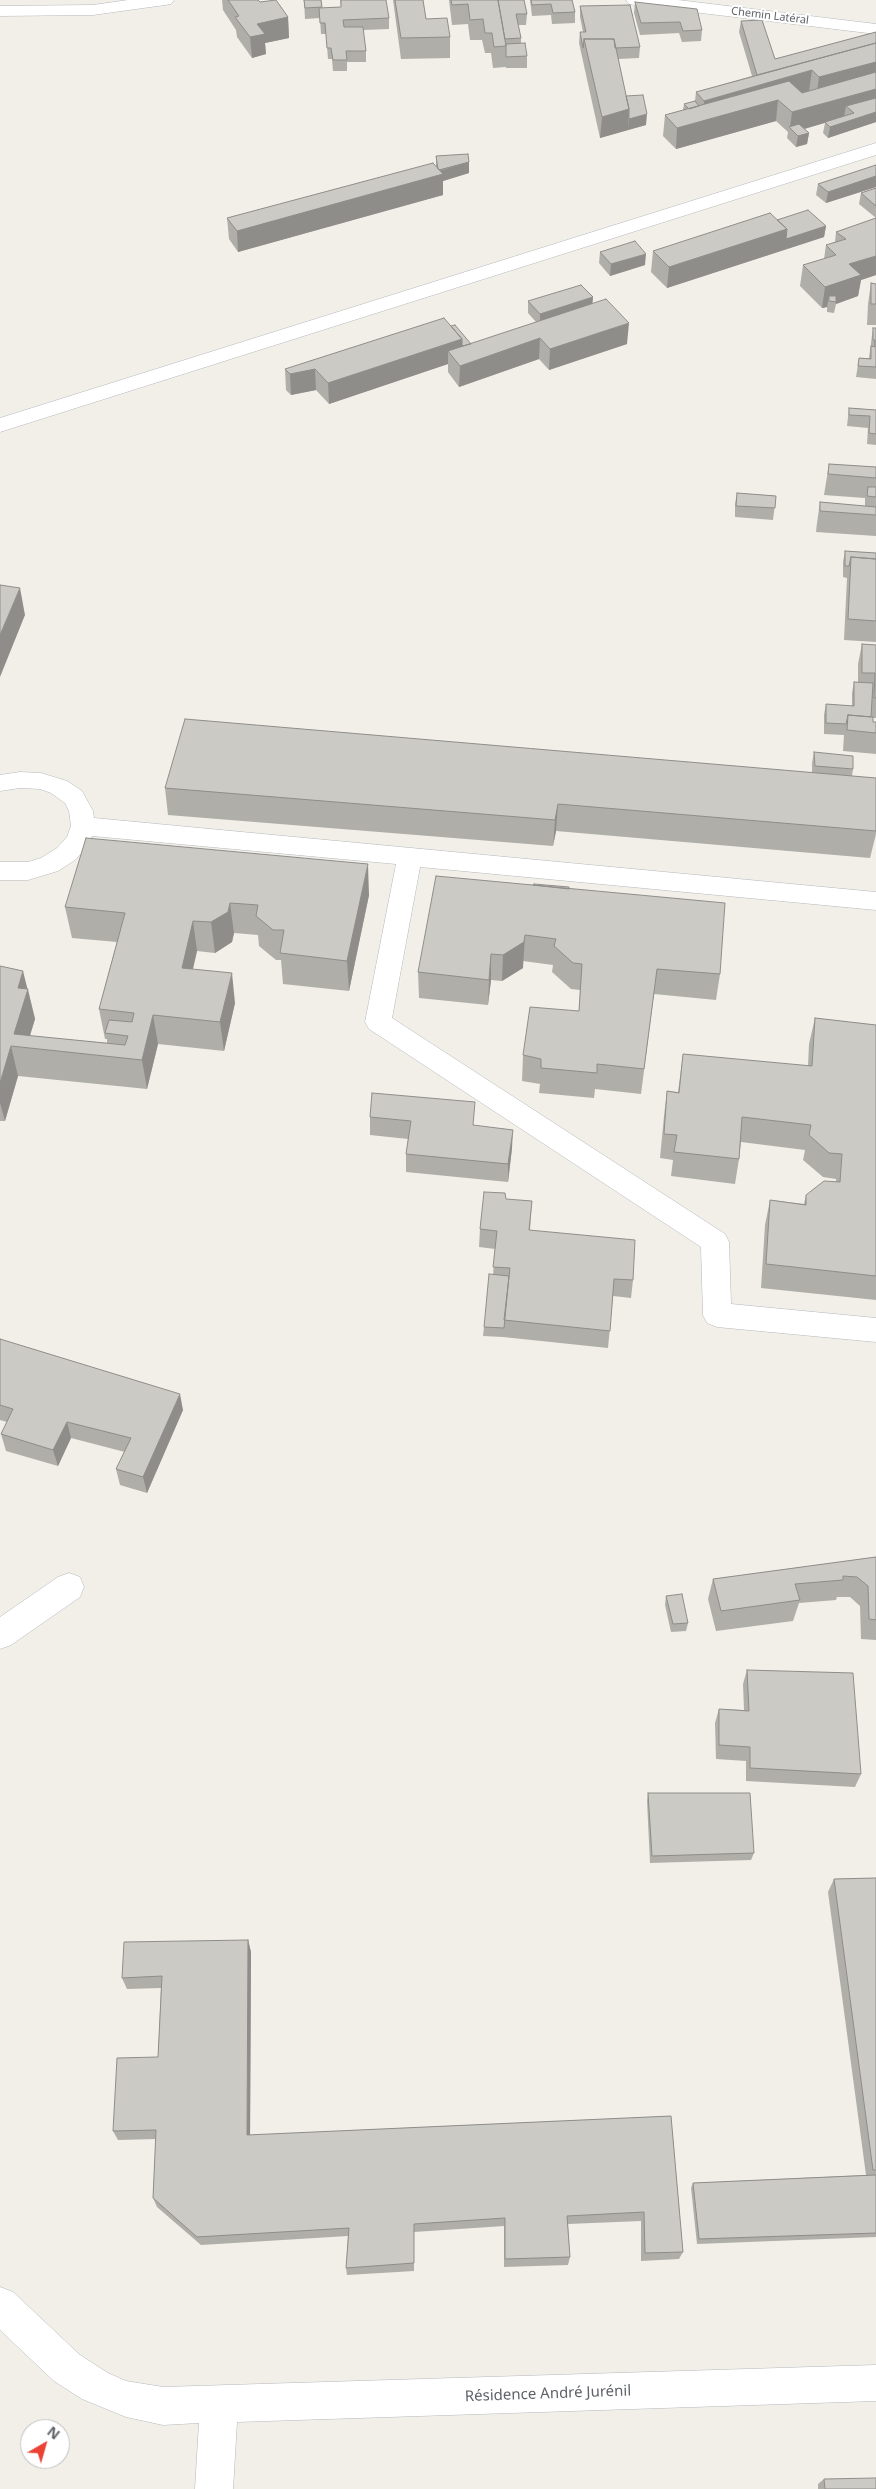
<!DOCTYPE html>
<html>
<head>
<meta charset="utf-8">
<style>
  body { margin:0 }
  #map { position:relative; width:876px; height:2489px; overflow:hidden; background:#f1efe8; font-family:"Noto Sans",sans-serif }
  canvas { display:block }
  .north { position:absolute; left:20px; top:2419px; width:50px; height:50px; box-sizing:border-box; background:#fff; border:1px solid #bfc1c3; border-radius:50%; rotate:38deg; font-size:14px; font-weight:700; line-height:20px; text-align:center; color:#5f6368 }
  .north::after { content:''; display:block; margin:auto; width:18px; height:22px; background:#ea4335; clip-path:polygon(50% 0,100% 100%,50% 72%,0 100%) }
</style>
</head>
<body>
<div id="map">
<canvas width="876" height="2489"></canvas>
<div class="north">N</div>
</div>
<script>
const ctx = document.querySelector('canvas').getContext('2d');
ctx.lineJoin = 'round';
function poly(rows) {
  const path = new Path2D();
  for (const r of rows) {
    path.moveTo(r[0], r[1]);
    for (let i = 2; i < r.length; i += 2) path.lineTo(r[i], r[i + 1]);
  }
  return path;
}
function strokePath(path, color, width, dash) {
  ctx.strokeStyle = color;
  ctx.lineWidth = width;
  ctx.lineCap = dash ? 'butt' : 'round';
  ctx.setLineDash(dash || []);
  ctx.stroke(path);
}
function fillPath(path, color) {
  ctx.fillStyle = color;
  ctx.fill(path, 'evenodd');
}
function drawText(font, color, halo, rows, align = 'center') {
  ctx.font = font + ' "Noto Sans",sans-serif';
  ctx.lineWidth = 4;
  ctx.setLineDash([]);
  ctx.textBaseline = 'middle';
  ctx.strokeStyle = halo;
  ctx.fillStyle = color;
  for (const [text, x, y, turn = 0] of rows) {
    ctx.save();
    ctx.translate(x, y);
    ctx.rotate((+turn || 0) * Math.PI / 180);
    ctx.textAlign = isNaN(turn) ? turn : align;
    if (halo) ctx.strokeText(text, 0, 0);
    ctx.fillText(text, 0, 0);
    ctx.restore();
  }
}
const minor = poly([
  [128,0,174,0,171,4,165,5,93,15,0,16,0,6,93,5,128,0],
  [626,0,678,0,876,24,876,34,635,5,629,4,626,0],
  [876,143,876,155,0,432,0,418,876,143],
  [20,772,41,773,67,781,82,791,93,811,94,818,876,892,876,910,420,867,392,1018,725,1234,729,1242,731,1304,876,1318,876,1342,717,1327,707,1323,703,1315,701,1247,369,1029,365,1022,396,864,92,836,87,847,75,860,58,871,28,880,0,880,0,862,28,862,41,858,57,848,67,837,71,826,69,811,65,803,51,793,40,789,20,788,0,791,0,775,20,772],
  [69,1573,80,1577,84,1587,80,1597,11,1645,0,1649,0,1617,58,1577,69,1573],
  [0,2287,13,2292,80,2355,108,2373,126,2381,163,2387,876,2365,876,2401,237,2422,233,2489,195,2489,199,2423,163,2425,126,2417,82,2399,54,2381,0,2330,0,2287]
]);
const wall = poly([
  [222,0,258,0,260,2,288,17,289,38,265,43,266,54,252,58,237,37,236,30,223,10],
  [304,0,321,0,322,8,341,7,340,0,389,18,389,29,363,30,366,51,366,62,347,62,347,71,333,71,332,59,328,59,326,34,321,34,320,18,305,19],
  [393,0,423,0,426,19,450,37,450,58,401,59],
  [449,0,524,0,527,14,526,25,518,25,521,38,521,44,527,56,527,68,506,68,505,66,505,67,493,68,491,53,485,53,482,40,470,40,468,24,452,25],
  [530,0,572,0,575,12,575,23,552,24,551,15,532,16],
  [635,2,702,30,701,41,682,42,679,33,640,35,634,13],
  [580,6,640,47,639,58,618,59,626,96,646,125,600,138,579,43,580,32,583,32,580,17],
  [741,21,775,59,876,32,876,122,828,138,823,133,825,123,804,129,809,133,807,144,796,147,787,138,788,132,776,121,676,149,663,136,665,115,683,110,684,104,695,101,696,92,752,76,739,32],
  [436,156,469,162,469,173,443,181,443,195,238,252,229,239,227,218,436,166],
  [876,165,876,187,826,203,816,195,818,184],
  [876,188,876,275,861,280,858,296,836,304,834,313,827,312,827,307,822,308,800,286,803,265,824,259,826,245,835,242,836,232,876,218,859,204,861,193],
  [777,220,826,226,824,237,667,288,651,272,653,251],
  [600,252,645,265,610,276,599,263],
  [871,283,876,284,876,325,867,325,868,304],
  [593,297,592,304,627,344,549,370,539,359,459,387,448,372,448,364,329,404,316,390,291,395,286,390,285,369,451,326,471,344,536,322,528,313,528,301],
  [873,328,876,328,876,379,856,377,859,358,869,358],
  [849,408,876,410,876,445,867,444,868,428,847,426],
  [829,464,876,467,876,536,816,532,817,523,820,502,865,506,865,498,824,495],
  [737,493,776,496,773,520,735,517,735,504],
  [845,551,876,553,876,642,844,640,847,578,843,577,843,562],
  [862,644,876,645,876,718,873,718,873,722,876,722,876,754,843,751,844,735,824,734,824,715,826,704,852,706,852,693,854,682,858,682,858,664],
  [814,752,853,769,852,776,876,778,876,834,870,858,556,831,553,846,168,815,165,788,812,772,812,763],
  [569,889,720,974,716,1000,654,994,641,1094,595,1089,594,1098,539,1093,540,1084,522,1081,523,1055,579,1011,580,990,571,989,552,972,553,965,523,961,523,968,502,981,491,980,488,1005,419,998,418,972],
  [369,895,349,991,283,984,281,960,276,960,259,946,258,935,234,933,232,942,215,953,197,951,193,969,235,1003,224,1051,158,1044,147,1089,18,1076,5,1121,0,1121,0,966,28,989,35,1019,30,1036,107,1043,107,1039,105,1039,99,1009,117,942,72,938,65,907],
  [815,1018,876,1025,876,1300,761,1288,765,1225,770,1200,804,1204,806,1195,836,1182,836,1179,823,1177,803,1160,805,1150,741,1142,739,1159,735,1184,671,1176,673,1160,660,1158,664,1116,667,1091,678,1092,683,1054,808,1066,809,1044],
  [370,1117,474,1125,512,1148,508,1182,406,1172,406,1154,408,1139,370,1135],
  [532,1201,530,1230,633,1280,631,1298,613,1296,608,1348,503,1337,483,1336,484,1327,493,1275,495,1249,479,1247,480,1229],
  [0,1339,183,1410,147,1493,120,1485,116,1469,125,1452,71,1438,58,1466,6,1451,1,1434,7,1422,0,1420],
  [876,1557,876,1640,861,1639,860,1606,850,1597,837,1597,836,1600,799,1603,793,1621,716,1631,708,1599,713,1579],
  [666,1596,688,1623,686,1631,671,1632,665,1605],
  [747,1670,861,1774,855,1787,746,1781,746,1761,716,1759,715,1723,719,1709,744,1710,743,1684],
  [648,1793,754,1853,751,1860,650,1863,647,1801],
  [876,1878,876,2237,697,2244,691,2188,693,2183,866,2175,828,1892,834,1879],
  [248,1940,251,1952,250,2135,671,2116,683,2252,679,2259,641,2261,641,2221,568,2224,570,2257,568,2265,504,2267,504,2226,414,2232,414,2271,347,2275,346,2268,348,2236,201,2245,157,2207,153,2198,156,2139,118,2140,113,2131,158,2057,161,1988,127,1989,122,1978],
  [824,2479,876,2489,818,2489,818,2484]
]);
const shadedWall = poly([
  [288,17,289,38,265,43,266,54,252,58,250,37,257,24],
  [876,52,876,82,816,98,819,77,812,70,809,91,778,100,776,121,676,149,677,128,702,121,704,101],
  [876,89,876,108,854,113,846,106,844,117,794,132,790,128,792,112],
  [629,109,628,130,600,138,602,117],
  [876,112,876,122,828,138,830,127],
  [647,114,646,125,628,130,629,119],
  [809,133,807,144,796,147,798,136],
  [469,162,469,173,443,181,443,195,238,252,237,231],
  [876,176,876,187,826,203,828,192],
  [826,226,824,237,667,288,669,267,787,229],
  [646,254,645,265,610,276,611,264],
  [876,256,876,275,861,280,858,296,836,304,836,302,829,296,827,307,822,308,825,287,849,264],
  [593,297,592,308,540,326,540,314],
  [629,323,627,344,549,370,550,349],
  [540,338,539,359,459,387,460,366],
  [462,339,462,348,448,351,448,364,329,404,328,383],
  [315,369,316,390,291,395,290,374],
  [20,588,25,615,0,677,0,635],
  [558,804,556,831,553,846,555,820],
  [368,864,369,895,349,991,347,961],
  [230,903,234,933,232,942,215,953,211,922],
  [193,921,197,951,186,998,182,968],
  [525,935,523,968,502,981,503,955],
  [491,954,491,980,488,1005,489,980],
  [23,971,35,1019,26,1048,14,1034,18,988],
  [232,973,235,1003,224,1051,220,1022],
  [153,1015,158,1044,147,1089,142,1060],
  [11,1046,18,1076,5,1121,0,1103,0,1083],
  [513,1130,512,1148,508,1182,508,1164],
  [180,1394,183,1410,147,1493,143,1477],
  [67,1422,71,1438,58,1466,53,1450],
  [248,1940,251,1952,250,2144,247,2135]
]);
const building = poly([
  [228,0,258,0,260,2,276,0,288,17,257,24,265,34,250,37,235,17,239,16,228,0],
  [304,0,321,0,322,7,305,8,304,0],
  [341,0,386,0,389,18,343,20,344,27,363,27,366,51,346,51,347,60,333,60,331,48,327,48,325,23,320,23,319,8,341,7,341,0],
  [395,0,423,0,426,19,447,18,450,37,401,38,395,0],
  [451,0,498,0,506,46,494,47,492,33,485,33,483,19,470,20,468,4,452,5,451,0],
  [498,0,524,0,527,14,516,14,521,38,505,39,498,0],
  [531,0,572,0,575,12,553,13,551,4,532,5,531,0],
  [635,2,697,9,702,30,683,31,680,22,641,23,635,2],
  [630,5,640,47,615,48,614,39,584,39,583,48,580,32,586,32,580,6,630,5],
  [762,20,775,59,876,32,876,43,757,75,741,21,762,20],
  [584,39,614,39,629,109,602,117,584,39],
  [525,43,527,56,506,57,506,44,525,43],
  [876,43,876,62,819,77,812,70,704,101,696,92,876,43],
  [876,72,876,89,792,112,778,100,677,128,665,115,789,81,802,93,876,72],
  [643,95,647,114,629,119,629,109,626,96,643,95],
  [876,98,876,112,830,127,825,122,854,113,846,106,876,98],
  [695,101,699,106,689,109,684,104,695,101],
  [799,124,809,133,798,136,789,127,799,124],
  [468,154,469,162,439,170,438,169,436,156,468,154],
  [433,163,443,174,237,231,227,218,433,163],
  [876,165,876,176,828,192,818,184,876,165],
  [876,188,876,206,861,193,876,188],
  [808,210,826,226,786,239,787,229,777,220,808,210],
  [770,213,787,229,669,267,653,251,770,213],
  [876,218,876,256,849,264,861,275,825,287,803,265,836,255,826,245,846,239,836,232,876,218],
  [635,241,646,254,611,264,600,252,635,241],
  [871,283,876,284,876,304,871,304,871,283],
  [581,285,593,297,540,314,528,301,581,285],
  [829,296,836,296,836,302,829,301,829,296],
  [606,299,629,323,550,349,540,338,460,366,448,351,606,299],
  [444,318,462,339,328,383,315,369,290,374,285,369,444,318],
  [455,325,471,344,462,346,462,339,451,326,455,325],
  [873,328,876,328,876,367,858,366,859,358,871,359,871,346,875,347,875,340,873,340,873,328],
  [849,408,876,410,876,434,869,433,870,416,849,415,849,408],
  [829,464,876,467,876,478,828,474,829,464],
  [868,487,876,487,876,497,867,496,868,487],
  [737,493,776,496,775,508,736,506,737,493],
  [820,502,876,507,876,515,820,511,820,502],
  [845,551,876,553,876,559,851,557,849,566,845,566,845,551],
  [851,557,876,559,876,621,848,619,851,557],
  [0,585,20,588,0,635,0,585],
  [862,644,876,645,876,698,874,698,875,673,862,673,862,644],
  [854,682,873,683,871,717,848,715,846,724,826,723,826,704,854,706,854,682],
  [848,715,873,717,873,722,876,722,876,733,847,730,848,715],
  [185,719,876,778,876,831,558,804,555,820,165,788,185,719],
  [814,752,853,756,853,769,815,766,814,752],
  [86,838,368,864,347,961,280,953,284,930,273,930,256,916,258,905,230,903,228,912,211,922,193,921,182,968,232,973,220,1022,153,1015,142,1060,11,1046,0,1083,0,966,23,971,18,988,28,989,14,1034,125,1045,128,1036,105,1033,109,1020,132,1022,134,1013,99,1009,125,913,65,907,86,838],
  [436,876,725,903,720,974,657,969,644,1069,597,1064,597,1073,541,1068,541,1059,523,1055,530,1007,579,1011,582,964,573,963,554,946,556,939,525,935,524,942,503,955,491,954,489,980,418,972,436,876],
  [534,884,569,887,569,889,533,885,534,884],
  [815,1018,876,1025,876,1276,766,1264,770,1200,806,1205,806,1195,824,1181,840,1182,842,1154,829,1153,809,1135,811,1125,742,1117,739,1159,674,1152,677,1135,664,1134,667,1091,679,1093,683,1054,812,1066,815,1018],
  [372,1093,475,1102,473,1125,513,1130,508,1164,406,1154,411,1121,370,1117,372,1093],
  [484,1192,505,1193,506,1199,532,1201,529,1230,635,1240,633,1280,614,1279,610,1331,504,1320,510,1268,493,1267,497,1231,480,1229,484,1192],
  [489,1274,509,1276,504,1328,484,1327,489,1274],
  [0,1339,180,1394,143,1477,116,1469,131,1438,67,1422,53,1450,1,1434,13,1409,0,1405,0,1339],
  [876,1557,876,1620,869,1619,868,1586,857,1577,843,1576,843,1580,795,1584,800,1600,721,1611,713,1579,876,1557],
  [682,1594,688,1623,673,1624,666,1596,682,1594],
  [747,1670,853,1673,861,1774,750,1768,750,1747,719,1745,719,1709,749,1711,747,1670],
  [648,1793,750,1793,754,1853,652,1856,648,1793],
  [876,1878,876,2170,873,2170,834,1879,876,1878],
  [248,1940,247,2135,671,2116,683,2252,645,2253,644,2212,567,2216,570,2257,505,2259,505,2218,414,2224,414,2263,346,2268,349,2228,197,2237,153,2198,156,2130,113,2131,117,2058,158,2057,162,1976,122,1978,124,1942,248,1940],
  [876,2175,876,2233,699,2239,693,2183,876,2175],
  [876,2478,876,2489,825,2489,824,2479,876,2478]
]);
const farStreetnames = [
  ["Chemin Latéral",770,16,7]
];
const nearStreetnames = [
  ["Résidence André Jurénil",548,2394,-2]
];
strokePath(minor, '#b5b8bc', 1);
fillPath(minor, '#fff');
fillPath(wall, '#afaea9');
fillPath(shadedWall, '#8f8d8a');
fillPath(building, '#cccac5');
strokePath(building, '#8f8d8a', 1);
drawText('11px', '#5f6368', '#fff', farStreetnames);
drawText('15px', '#5f6368', '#fff', nearStreetnames);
</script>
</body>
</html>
